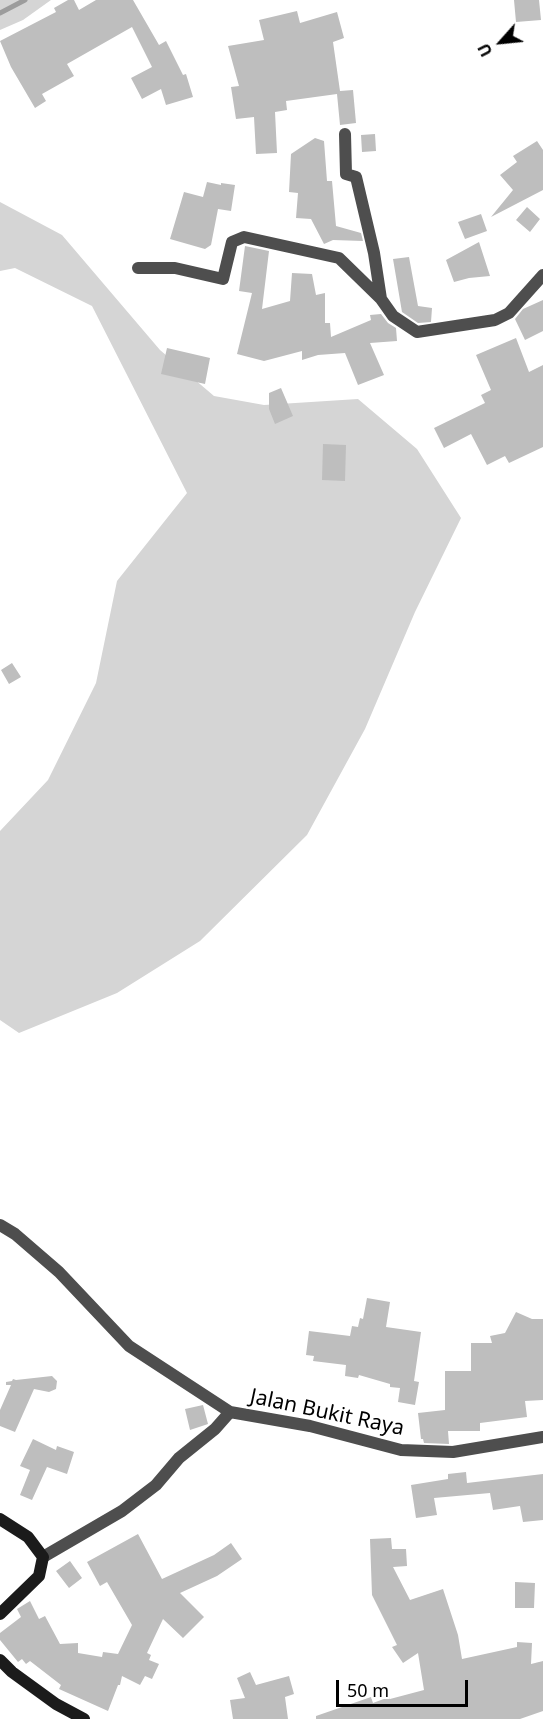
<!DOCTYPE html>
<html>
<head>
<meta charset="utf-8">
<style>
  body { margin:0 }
  #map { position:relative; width:543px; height:1719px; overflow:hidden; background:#fff; font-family:"Noto Sans",sans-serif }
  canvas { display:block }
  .north { position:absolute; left:471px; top:12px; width:60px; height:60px; -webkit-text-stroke:4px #fff; paint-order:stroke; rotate:243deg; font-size:16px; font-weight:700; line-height:24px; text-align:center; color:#000 }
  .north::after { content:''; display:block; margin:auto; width:21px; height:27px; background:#000; clip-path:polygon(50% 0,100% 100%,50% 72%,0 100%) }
  .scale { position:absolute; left:336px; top:1680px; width:132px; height:27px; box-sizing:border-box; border:3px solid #000; border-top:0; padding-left:8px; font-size:18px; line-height:21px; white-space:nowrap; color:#000; -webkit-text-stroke:4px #fff; paint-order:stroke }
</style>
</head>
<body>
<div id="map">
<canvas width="543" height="1719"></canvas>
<div class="north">U</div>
<div class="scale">50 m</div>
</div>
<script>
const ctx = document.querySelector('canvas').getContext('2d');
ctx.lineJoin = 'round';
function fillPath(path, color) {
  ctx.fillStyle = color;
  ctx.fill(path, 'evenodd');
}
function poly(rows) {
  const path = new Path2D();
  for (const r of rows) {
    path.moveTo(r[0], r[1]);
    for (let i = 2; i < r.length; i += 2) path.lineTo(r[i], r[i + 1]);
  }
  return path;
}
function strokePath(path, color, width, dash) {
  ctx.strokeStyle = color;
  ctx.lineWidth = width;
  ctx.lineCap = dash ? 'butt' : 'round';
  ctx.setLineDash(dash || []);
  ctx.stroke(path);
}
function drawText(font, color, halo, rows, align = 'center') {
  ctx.font = font + ' "Noto Sans",sans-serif';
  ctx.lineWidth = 4.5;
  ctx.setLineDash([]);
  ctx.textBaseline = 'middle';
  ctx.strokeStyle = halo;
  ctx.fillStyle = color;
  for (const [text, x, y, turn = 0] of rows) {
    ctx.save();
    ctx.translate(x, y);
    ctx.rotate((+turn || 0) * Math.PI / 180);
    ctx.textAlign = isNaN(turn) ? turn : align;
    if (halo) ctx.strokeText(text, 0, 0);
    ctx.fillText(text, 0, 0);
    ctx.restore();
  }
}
const green = poly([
  [0,0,51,0,23,20,0,30],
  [0,202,62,235,160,350,214,396,264,405,358,399,417,449,461,518,415,612,365,729,307,835,200,941,117,993,19,1033,0,1020,0,831,48,780,96,683,117,581,187,493,92,306,15,268,0,271]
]);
const stream = poly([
  [0,13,25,0]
]);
const building = poly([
  [68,0,74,0,79,10,96,0,133,0,159,45,166,41,183,75,186,74,193,97,166,105,161,89,142,99,131,78,152,67,132,27,67,64,74,76,42,94,46,101,35,108,11,67,0,41,56,12,54,8],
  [514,0,539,0,541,20,516,22],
  [297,11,300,23,337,12,344,38,333,42,340,91,353,90,356,123,340,125,337,94,286,101,287,110,275,112,277,153,256,154,254,117,236,119,231,87,239,86,228,46,264,40,259,20],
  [375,134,376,151,362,152,361,135],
  [315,138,324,141,327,181,332,181,336,226,361,233,363,241,333,240,324,244,311,219,296,218,298,193,289,192,291,154],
  [537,141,543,150,543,190,491,217,513,190,500,175,517,162,513,156],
  [207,182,221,185,221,183,235,185,231,211,218,209,211,245,205,249,170,239,184,192,203,197],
  [527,207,540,219,530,232,516,220],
  [481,214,487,231,465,239,458,222],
  [479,242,490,276,469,278,454,282,446,260],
  [245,246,269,251,262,309,290,301,292,273,312,274,316,295,325,293,325,323,330,323,331,337,371,320,370,315,381,314,388,323,396,328,397,341,370,343,384,375,358,385,345,353,318,355,302,360,302,351,264,361,237,354,252,293,239,291],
  [409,257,418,306,432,308,431,322,418,323,402,312,393,259],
  [543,300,543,331,525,340,515,319,523,309],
  [516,338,529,372,543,365,543,447,509,463,505,456,487,465,471,434,444,448,434,428,485,403,481,395,491,390,476,355],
  [167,348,210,358,205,384,161,374],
  [281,388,293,416,275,424,269,409,269,393],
  [323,444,346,445,345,481,322,480],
  [12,663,21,677,9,684,1,670],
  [367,1298,390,1302,386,1327,421,1332,414,1381,419,1382,415,1405,398,1402,400,1388,390,1387,390,1384,359,1375,358,1378,345,1376,346,1365,313,1361,314,1356,306,1355,309,1331,350,1336,352,1326,358,1327,360,1318,363,1319],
  [516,1312,532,1319,543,1319,543,1400,525,1401,527,1417,480,1423,480,1431,448,1431,449,1444,424,1443,423,1439,421,1439,418,1413,445,1410,445,1371,471,1371,471,1343,492,1343,490,1336,505,1333],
  [52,1376,57,1381,56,1389,49,1392,34,1389,15,1432,0,1426,0,1410,11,1385,6,1385,6,1382,12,1381,13,1379,16,1380],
  [203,1405,208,1424,190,1430,185,1409],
  [33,1439,56,1450,57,1446,74,1452,67,1474,47,1467,32,1500,20,1495,30,1470,20,1466],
  [466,1472,467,1483,543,1474,543,1520,523,1522,520,1506,493,1510,490,1493,434,1498,437,1515,416,1518,411,1485,448,1479,448,1474],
  [138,1534,162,1579,214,1555,231,1543,242,1559,217,1576,180,1593,204,1617,183,1638,163,1619,147,1653,151,1655,149,1660,159,1664,152,1679,145,1676,140,1685,122,1676,120,1685,118,1685,108,1711,59,1689,61,1685,30,1661,26,1664,22,1659,18,1662,0,1640,0,1633,21,1617,17,1609,30,1601,39,1619,45,1616,60,1644,78,1643,78,1653,102,1657,103,1652,118,1654,132,1625,107,1582,100,1586,87,1562],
  [391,1538,392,1549,406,1549,407,1566,393,1567,410,1600,443,1589,458,1635,462,1659,517,1647,517,1642,532,1643,531,1664,543,1661,543,1711,520,1719,316,1719,316,1716,371,1697,373,1703,389,1697,390,1699,424,1690,418,1653,403,1663,392,1647,397,1645,372,1595,370,1539],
  [70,1561,82,1578,69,1588,56,1571],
  [515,1582,535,1583,534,1608,515,1608],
  [250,1672,256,1685,289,1676,294,1694,285,1697,288,1719,233,1719,230,1700,245,1698,237,1678]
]);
const minor = poly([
  [345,134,346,174,356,177,374,253,381,299],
  [138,268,175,268,223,279,232,242,244,237,339,258,381,299,393,316,417,332,495,320,509,313,543,275],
  [0,1225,15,1234,59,1272,129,1346,230,1412,310,1426,401,1450,453,1452,543,1437],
  [43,1557,122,1511,156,1485,179,1458,215,1429,230,1412]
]);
const secondary = poly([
  [0,1519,28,1537,43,1557,39,1576,0,1614],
  [0,1660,12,1672,56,1704,84,1719]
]);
const streetNames = [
  ["Jalan Bukit Raya",327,1413,12]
];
fillPath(green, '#d5d5d5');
strokePath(stream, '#9c9c9c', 5);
fillPath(building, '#bebebe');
strokePath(minor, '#4e4e4e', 12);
strokePath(secondary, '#1b1b1b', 12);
drawText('21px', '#000', '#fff', streetNames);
</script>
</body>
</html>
